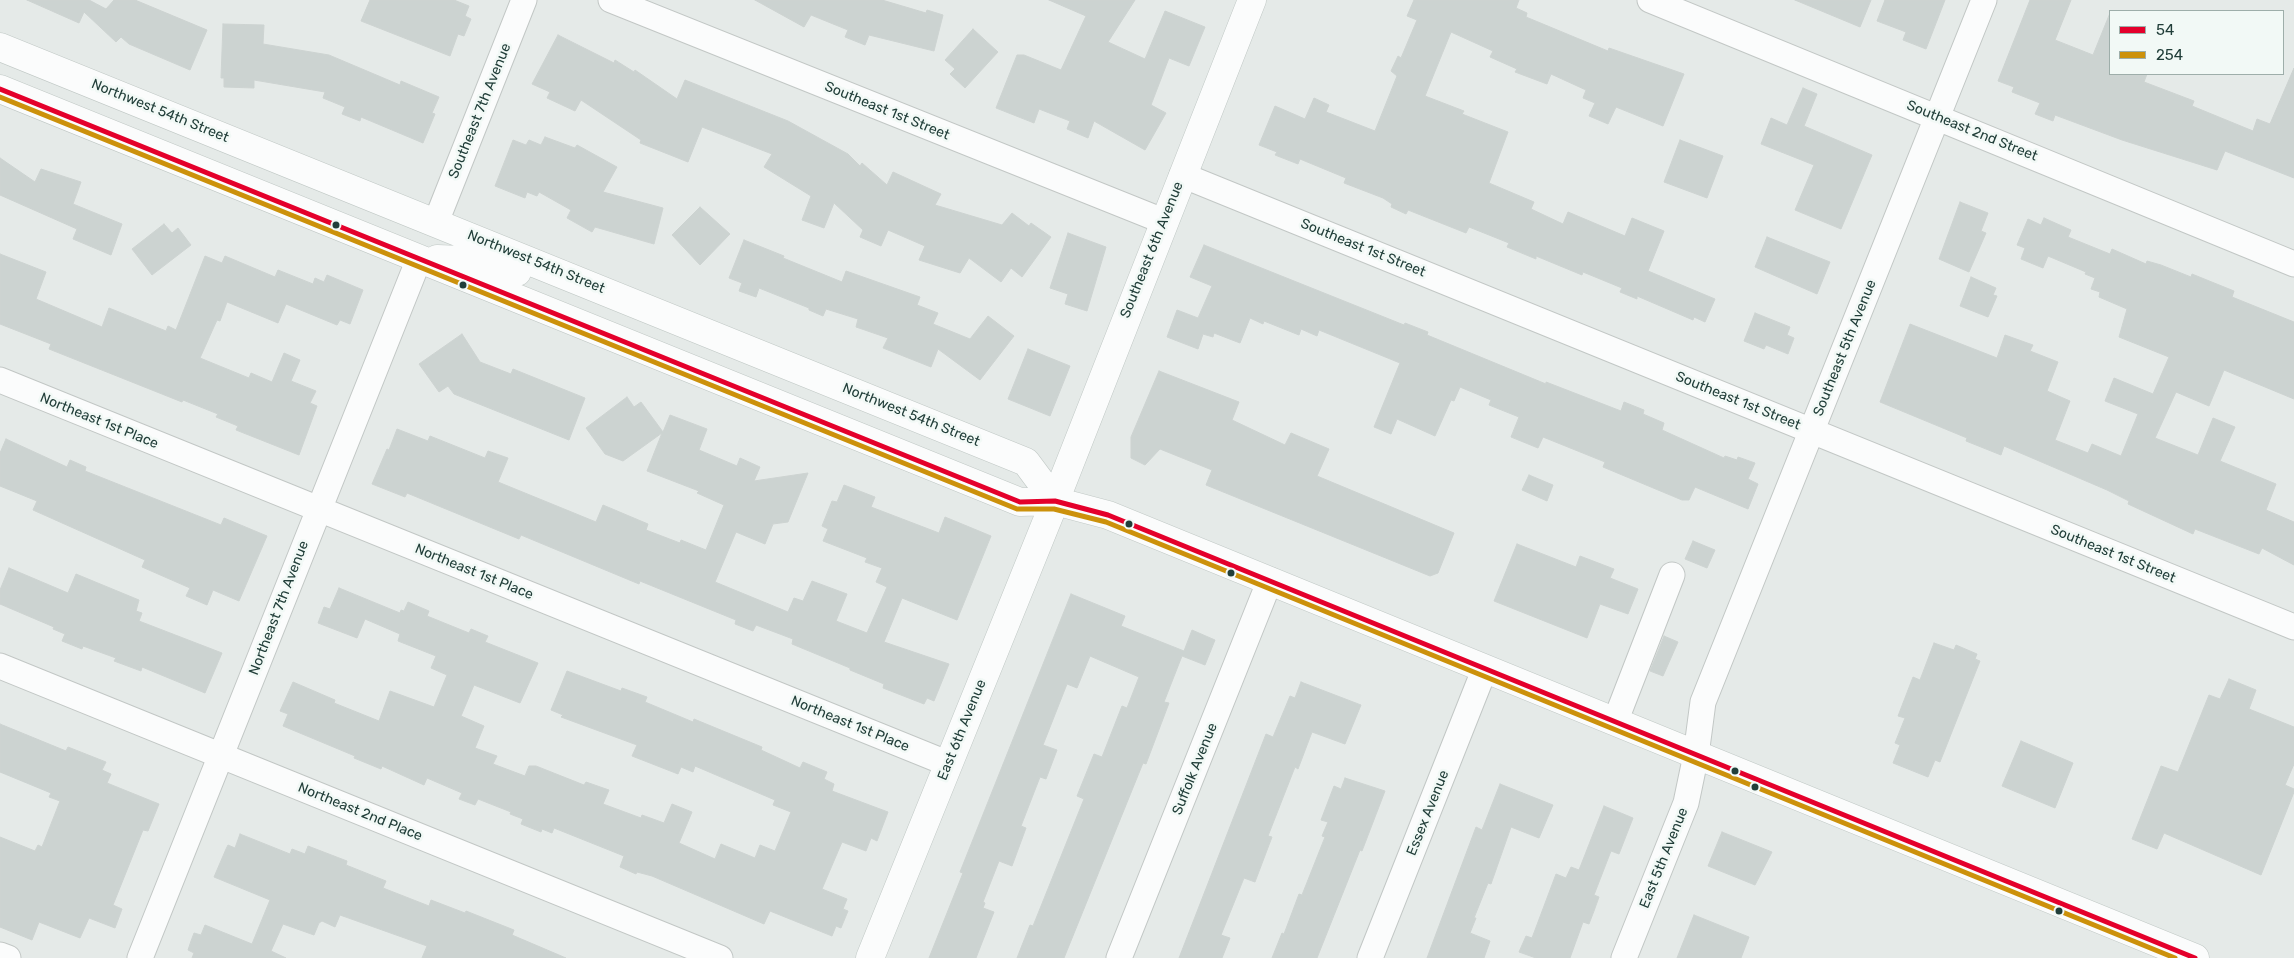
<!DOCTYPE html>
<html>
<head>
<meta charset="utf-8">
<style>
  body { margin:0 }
  #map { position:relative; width:2294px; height:958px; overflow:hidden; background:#e5eae8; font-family:Rubik,sans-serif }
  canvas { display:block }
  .legend { position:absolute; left:2109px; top:10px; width:175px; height:65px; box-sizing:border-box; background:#f2f9f6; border:1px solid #9eaeaa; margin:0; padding:6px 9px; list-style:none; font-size:15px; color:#213e39 }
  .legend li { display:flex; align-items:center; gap:10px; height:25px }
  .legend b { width:25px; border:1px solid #9eaeaa }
</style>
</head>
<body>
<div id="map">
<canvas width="2294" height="958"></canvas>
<ul class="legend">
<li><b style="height:6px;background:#e4002b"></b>54</li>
<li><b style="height:6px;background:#cc910b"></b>254</li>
</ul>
</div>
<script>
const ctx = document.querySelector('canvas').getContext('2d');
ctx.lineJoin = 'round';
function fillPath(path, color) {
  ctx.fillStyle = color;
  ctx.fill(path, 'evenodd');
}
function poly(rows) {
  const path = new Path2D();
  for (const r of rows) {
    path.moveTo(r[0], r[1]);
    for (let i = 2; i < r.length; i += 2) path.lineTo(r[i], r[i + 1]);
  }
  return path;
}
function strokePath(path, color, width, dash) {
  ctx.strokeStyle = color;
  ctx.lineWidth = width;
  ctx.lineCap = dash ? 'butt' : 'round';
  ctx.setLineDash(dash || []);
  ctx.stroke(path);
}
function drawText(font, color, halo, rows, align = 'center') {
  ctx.font = font + ' Rubik,sans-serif';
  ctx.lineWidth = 5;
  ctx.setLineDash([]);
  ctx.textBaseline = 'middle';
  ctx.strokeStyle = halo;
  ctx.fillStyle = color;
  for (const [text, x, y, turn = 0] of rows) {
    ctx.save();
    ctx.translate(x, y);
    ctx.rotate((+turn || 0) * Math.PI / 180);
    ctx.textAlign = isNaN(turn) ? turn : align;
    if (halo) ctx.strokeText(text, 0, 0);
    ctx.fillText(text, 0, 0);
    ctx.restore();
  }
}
const building = poly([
  [27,0,89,0,106,9,114,0,135,0,207,30,190,70,129,44,121,37,116,42,84,12,79,23,27,0],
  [370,0,454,0,469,6,465,16,471,19,464,36,458,34,450,56,361,21,370,0],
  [755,0,882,0,926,13,927,10,943,15,934,51,869,35,865,45,845,37,848,30,811,15,804,27,755,0],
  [1049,0,1135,0,1108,42,1145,59,1165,11,1205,27,1189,66,1169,58,1151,105,1166,113,1145,150,1094,121,1088,138,1067,129,1070,121,1039,109,1034,123,996,108,1017,55,1024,55,1061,70,1086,16,1049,0],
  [1414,0,1519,0,1516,8,1527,13,1526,17,1608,51,1609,48,1684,74,1663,126,1616,107,1608,124,1589,116,1595,103,1583,98,1586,90,1551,74,1547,84,1515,72,1517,69,1490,57,1493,51,1451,32,1425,96,1464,111,1462,114,1508,132,1489,183,1534,202,1531,209,1563,224,1568,212,1625,236,1632,218,1664,231,1648,271,1715,299,1705,322,1694,317,1693,320,1637,296,1637,299,1620,292,1622,288,1583,272,1582,275,1536,256,1536,259,1507,247,1509,243,1469,227,1466,233,1408,210,1406,214,1391,207,1392,204,1383,198,1344,183,1346,178,1300,159,1298,164,1275,155,1277,152,1259,145,1275,106,1305,119,1314,98,1329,105,1326,112,1375,131,1397,76,1391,71,1398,56,1401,58,1417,20,1407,16,1414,0],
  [1795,0,1871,0,1860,27,1795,0],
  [1885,0,1945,0,1926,49,1903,40,1906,32,1877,21,1885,0],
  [2030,0,2071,0,2055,40,2093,55,2110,13,2110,74,2147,74,2144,82,2194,101,2192,106,2253,131,2257,119,2270,124,2294,68,2294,178,2225,151,2217,170,2122,140,2055,115,2053,121,2035,114,2040,103,2012,92,2014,87,1998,81,2030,0],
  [223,24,264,25,263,44,329,55,400,85,401,81,439,97,432,113,435,114,423,143,361,117,360,121,342,114,345,107,323,98,325,92,254,80,254,88,224,87,224,78,221,78,223,24],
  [973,29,998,52,965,88,950,74,955,69,945,60,973,29],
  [558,35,614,63,615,60,634,72,635,70,677,99,685,80,788,121,848,154,860,166,862,163,887,185,893,172,941,194,935,205,1002,225,1012,213,1029,226,1031,223,1051,237,1022,277,1011,268,1001,282,969,258,960,273,919,260,925,246,888,230,881,246,860,237,863,230,834,203,824,228,802,220,811,196,764,167,772,154,702,127,688,162,640,143,641,140,581,100,575,111,547,98,550,92,532,84,558,35],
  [1803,88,1817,94,1804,126,1872,155,1841,229,1795,210,1814,165,1761,144,1771,118,1787,125,1803,88],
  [545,137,575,148,577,145,617,167,603,192,663,208,654,244,595,227,592,232,567,218,571,210,539,192,537,196,527,192,525,198,495,186,513,140,526,145,529,140,541,145,545,137],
  [1680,140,1723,156,1707,198,1664,182,1680,140],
  [0,158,35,182,41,169,81,182,73,204,122,224,111,255,73,239,77,229,0,195,0,158],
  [1960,202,1988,213,1981,231,1986,233,1969,272,1939,259,1960,202],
  [700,207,730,234,700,265,672,235,700,207],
  [2044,218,2071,230,2068,237,2110,254,2112,249,2146,264,2147,261,2161,265,2191,277,2192,274,2234,291,2232,297,2294,322,2294,399,2224,370,2209,406,2176,392,2155,438,2198,455,2213,418,2235,427,2220,461,2276,484,2266,510,2294,522,2294,565,2262,548,2259,554,2195,529,2193,534,2128,504,2129,501,2107,490,2004,446,2001,455,1966,441,1967,438,1880,402,1910,324,1997,358,2005,335,2033,345,2030,351,2058,362,2047,391,2070,401,2055,440,2088,453,2092,444,2121,456,2138,414,2105,401,2114,378,2153,394,2169,357,2119,337,2127,309,2099,297,2100,292,2091,289,2095,278,2085,274,2086,272,2048,256,2043,268,2021,259,2025,248,2017,245,2028,219,2041,225,2044,218],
  [164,224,172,233,178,228,191,245,152,275,132,249,164,224],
  [1068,233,1106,247,1087,311,1065,304,1068,294,1050,288,1068,233],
  [1767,237,1830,262,1817,294,1755,267,1767,237],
  [744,240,784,256,783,258,842,282,846,271,920,297,917,305,938,313,933,324,970,339,988,316,1014,336,980,380,938,349,931,367,883,348,888,338,856,327,858,319,826,309,823,316,809,310,809,308,759,288,756,297,739,291,742,283,729,278,744,240],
  [1204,245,1404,325,1405,323,1428,332,1427,335,1546,384,1546,382,1621,411,1624,402,1644,410,1643,414,1664,423,1662,430,1724,458,1725,456,1737,460,1738,457,1755,463,1748,479,1758,484,1748,509,1695,487,1689,500,1682,500,1603,467,1605,462,1543,437,1538,448,1511,437,1519,417,1489,405,1491,400,1460,387,1454,401,1451,400,1435,436,1397,419,1391,434,1374,427,1400,363,1319,330,1317,336,1301,329,1299,335,1264,321,1263,324,1250,318,1240,343,1214,333,1213,337,1203,334,1198,349,1167,337,1177,310,1198,318,1212,286,1190,277,1204,245],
  [0,254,46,272,36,299,102,327,109,308,166,331,168,326,176,330,205,256,222,263,225,256,275,277,278,270,313,284,315,278,324,282,327,275,363,290,350,324,340,320,337,325,286,304,278,323,227,302,220,321,217,320,200,358,249,378,251,373,272,382,284,353,300,360,291,381,316,391,310,403,317,406,299,455,236,430,238,426,216,417,218,414,183,400,182,402,49,349,51,344,0,324,0,254],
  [1971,277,1996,288,1993,295,1997,296,1988,317,1960,306,1971,277],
  [1755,313,1790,327,1787,335,1794,338,1788,354,1766,345,1764,349,1744,341,1755,313],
  [462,334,480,362,511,374,513,369,585,398,569,440,454,394,448,386,439,392,419,364,462,334],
  [1028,349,1070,366,1050,416,1008,399,1028,349],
  [1159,371,1239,402,1232,420,1285,445,1291,433,1329,449,1317,476,1454,533,1438,573,1430,576,1206,485,1212,470,1160,449,1145,465,1131,458,1131,437,1159,371],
  [627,397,634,407,641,402,663,432,670,415,707,429,699,450,737,466,740,458,760,467,754,481,808,473,788,522,773,524,765,544,736,532,715,582,788,612,794,598,803,601,812,581,847,594,836,621,867,633,887,587,876,582,882,568,865,562,867,558,823,541,828,529,822,526,832,501,837,502,844,485,875,497,871,507,939,533,945,517,991,536,957,620,902,598,884,642,949,664,934,701,927,698,924,704,883,688,884,684,850,670,850,668,792,644,793,639,756,625,753,631,735,624,736,620,640,581,639,584,521,535,519,539,407,493,405,497,372,484,387,449,389,450,397,429,428,441,430,436,485,458,488,451,508,458,498,482,596,522,603,505,648,524,646,530,680,543,681,540,706,550,724,505,697,493,699,491,647,471,662,433,623,461,605,454,586,428,627,397],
  [6,439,67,467,70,460,86,467,85,471,221,525,224,518,267,536,239,601,213,590,207,605,186,596,190,588,142,567,145,560,33,510,37,501,0,486,0,453,6,439],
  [1529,475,1553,485,1547,501,1522,490,1529,475],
  [1693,541,1715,550,1707,568,1685,559,1693,541],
  [1517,544,1576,567,1580,556,1614,569,1610,578,1638,589,1628,614,1600,604,1587,638,1494,601,1517,544],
  [9,568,68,593,76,574,139,600,136,611,142,613,139,621,222,653,205,693,142,667,141,671,114,661,116,658,83,646,82,649,62,641,65,634,53,629,54,627,0,604,0,590,9,568],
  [339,588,400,613,401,610,404,611,408,602,429,611,427,616,469,633,471,629,488,636,485,642,538,663,520,703,474,685,461,716,484,726,475,748,497,756,493,764,525,776,529,766,536,766,584,785,586,782,609,790,603,804,641,818,642,815,664,823,672,804,692,812,679,843,715,859,721,844,755,858,760,845,775,851,791,812,773,805,775,800,695,766,693,772,681,767,678,774,632,756,637,745,561,717,563,715,551,710,567,671,621,691,622,688,647,697,645,702,693,722,694,719,762,747,761,750,800,768,803,762,827,772,824,779,834,784,832,791,888,812,877,841,871,838,866,851,842,842,822,889,847,899,843,909,848,911,841,928,836,926,832,936,770,911,764,924,652,876,637,872,636,874,620,867,624,856,554,828,552,833,542,829,541,832,521,824,523,819,510,814,511,812,478,799,475,805,459,799,462,793,427,778,424,785,382,766,381,769,354,758,355,756,283,726,288,714,280,711,293,682,335,700,334,703,379,721,390,691,434,707,447,675,431,668,436,656,398,641,400,634,365,619,357,638,318,623,324,607,330,609,339,588],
  [1071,594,1125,616,1121,626,1184,651,1192,630,1215,640,1205,665,1182,656,1164,702,1169,703,1146,764,1143,763,1064,958,1017,958,1030,925,1033,926,1084,799,1077,796,1094,754,1102,757,1122,706,1127,708,1139,677,1090,656,1077,688,1067,684,1043,745,1057,750,1046,779,1040,777,1021,826,1026,828,1012,866,999,861,983,902,985,903,983,908,994,912,976,958,929,958,963,873,960,872,1071,594],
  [1664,636,1678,642,1663,676,1650,671,1664,636],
  [1934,643,1954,650,1956,645,1977,654,1975,659,1980,661,1940,762,1935,760,1928,777,1893,763,1900,745,1895,743,1905,718,1898,716,1913,677,1920,680,1934,643],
  [2229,679,2256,690,2249,709,2294,727,2294,764,2285,785,2294,789,2294,792,2261,875,2164,833,2157,849,2132,839,2161,766,2178,772,2209,695,2220,699,2229,679],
  [1301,682,1361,705,1345,744,1312,732,1298,769,1295,767,1268,836,1272,837,1255,882,1244,878,1221,935,1230,938,1222,958,1179,958,1266,734,1273,737,1290,696,1295,698,1301,682],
  [0,724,66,751,68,747,106,762,102,770,111,774,107,783,159,804,148,831,143,830,113,905,122,909,115,928,89,918,80,938,39,922,32,940,0,927,0,837,35,851,38,845,42,847,60,801,49,797,51,793,0,772,0,724],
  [2021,741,2073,763,2055,808,2002,786,2021,741],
  [1345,778,1385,791,1362,851,1360,850,1317,958,1272,958,1282,933,1284,934,1299,894,1302,895,1325,837,1322,836,1328,822,1321,820,1334,786,1341,789,1345,778],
  [1500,784,1553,805,1539,838,1511,827,1491,884,1488,883,1474,918,1476,918,1470,933,1490,941,1484,958,1427,958,1476,827,1482,830,1500,784],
  [1604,806,1633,818,1619,854,1611,851,1594,895,1599,897,1594,911,1589,924,1583,922,1570,958,1536,958,1519,952,1526,936,1532,938,1556,874,1566,878,1571,867,1579,870,1604,806],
  [1722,832,1772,852,1755,885,1708,866,1722,832],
  [240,834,290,854,292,849,305,854,308,846,347,861,346,865,386,881,383,888,429,906,431,900,465,913,466,911,514,930,512,935,566,958,422,958,427,946,340,915,335,927,322,921,319,923,314,935,283,924,271,951,286,958,192,958,194,953,188,950,191,941,194,933,201,935,205,925,252,944,270,900,214,877,226,849,228,845,235,848,240,834],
  [1694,915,1749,937,1741,958,1677,958,1694,915]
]);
const street = poly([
  [611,0,1163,221],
  [1650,0,2294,264],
  [1182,175,2294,627],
  [436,222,524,0],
  [0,380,949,764],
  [0,666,720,958],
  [1615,722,1672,575],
  [0,955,8,958],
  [140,958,419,259],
  [1119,958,1270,580],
  [1370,958,1485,668],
  [1624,958,1686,803,1696,755,1703,702,1984,0]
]);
const secondary = poly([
  [0,47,1026,462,1055,501],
  [0,89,1020,502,1055,501,1108,515,2195,958],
  [437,259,488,261,517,272],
  [870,958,1055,501,1252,0]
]);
const bus1 = poly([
  [0,89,1020,502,1055,501,1108,515,2195,958]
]);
const bus2 = poly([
  [0,97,1017,509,1054,509,1106,522,2175,958]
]);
const markers = [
  [336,225,4.5,"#213e39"],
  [463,285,4.5,"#213e39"],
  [1129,524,4.5,"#213e39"],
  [1231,573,4.5,"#213e39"],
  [1735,771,4.5,"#213e39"],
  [1755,787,4.5,"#213e39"],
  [2059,911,4.5,"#213e39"]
];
const streetNames = [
  ["Northwest 54th Street",160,111,22],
  ["Southeast 7th Avenue",480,111,-68],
  ["Southeast 1st Street",887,111,22],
  ["Southeast 2nd Street",1972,131,22],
  ["Southeast 1st Street",1363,248,22],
  ["Southeast 6th Avenue",1152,250,-68],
  ["Northwest 54th Street",536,262,22],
  ["Southeast 5th Avenue",1845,348,-68],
  ["Southeast 1st Street",1738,401,22],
  ["Northwest 54th Street",911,415,22],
  ["Northeast 1st Place",99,421,22],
  ["Southeast 1st Street",2113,554,22],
  ["Northeast 1st Place",474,572,22],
  ["Northeast 7th Avenue",279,608,-69],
  ["Northeast 1st Place",850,724,22],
  ["East 6th Avenue",962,730,-68],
  ["Suffolk Avenue",1195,769,-68],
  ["Northeast 2nd Place",360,812,22],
  ["Essex Avenue",1428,813,-68],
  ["East 5th Avenue",1664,858,-68]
];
fillPath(building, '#ccd3d1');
strokePath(building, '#cdd3d1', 1);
strokePath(street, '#c2c7c5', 27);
strokePath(secondary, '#c0c8c5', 29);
strokePath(street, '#fbfcfc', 25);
strokePath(secondary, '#fbfcfc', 28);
strokePath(bus1, '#e4002b', 5);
strokePath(bus2, '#cc910b', 5);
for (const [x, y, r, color] of markers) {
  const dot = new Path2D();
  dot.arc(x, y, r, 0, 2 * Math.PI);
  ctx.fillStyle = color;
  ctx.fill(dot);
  strokePath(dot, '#f2f9f6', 2);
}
drawText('14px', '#213e39', '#f2f9f6', streetNames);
</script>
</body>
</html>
